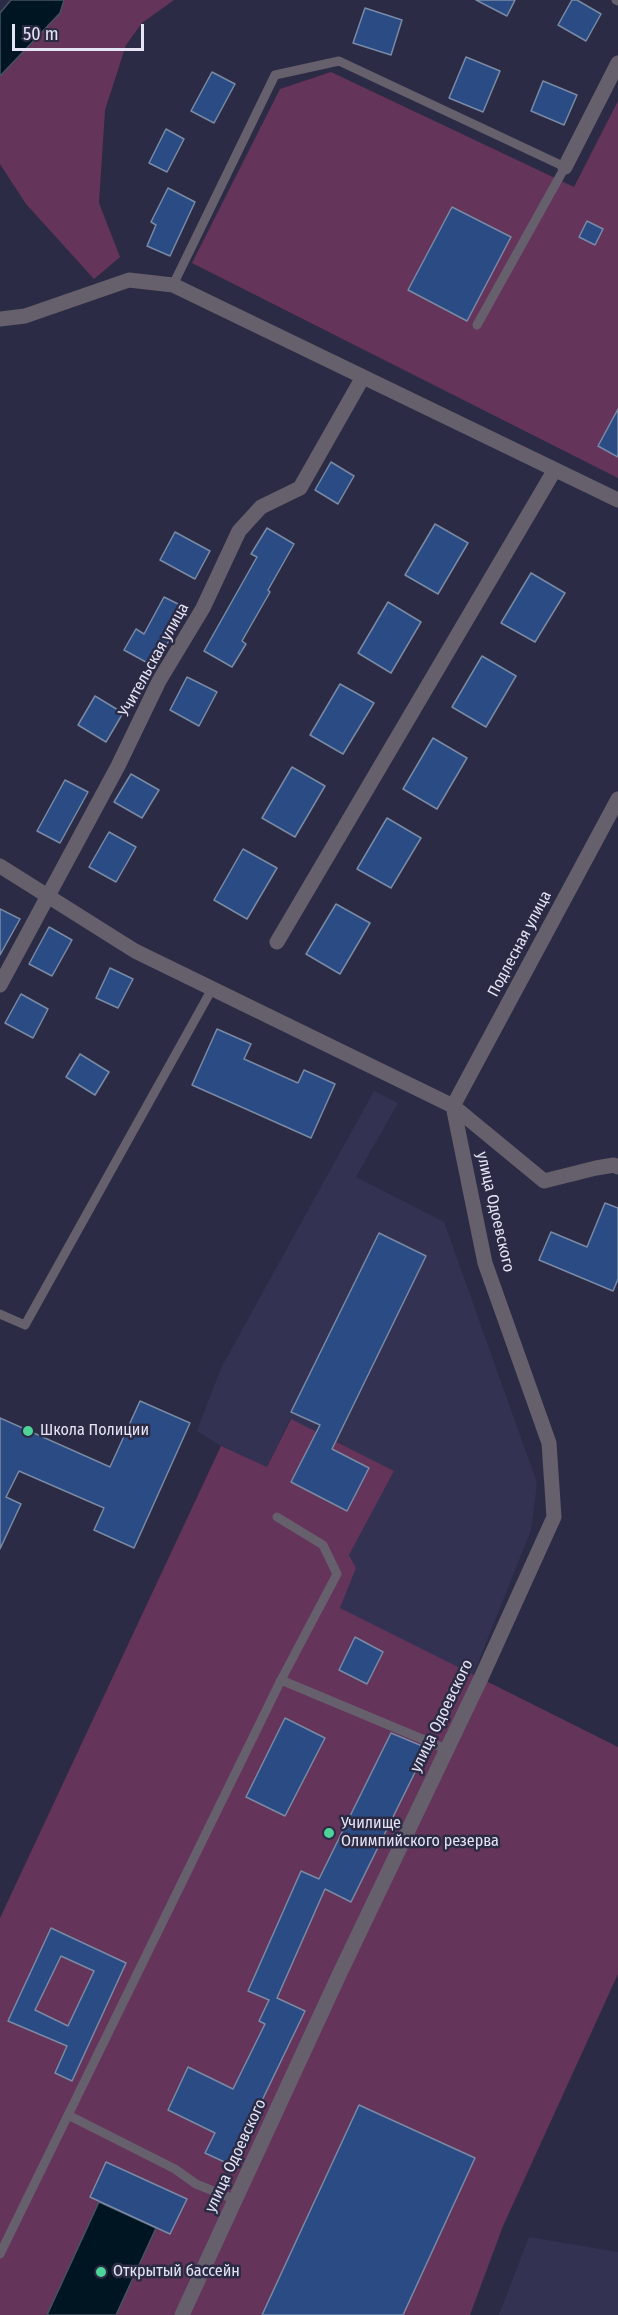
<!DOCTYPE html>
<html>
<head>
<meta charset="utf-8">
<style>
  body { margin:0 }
  #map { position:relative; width:618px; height:2315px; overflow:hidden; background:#2c2b45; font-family:"Fira Sans Condensed",sans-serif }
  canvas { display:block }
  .scale { position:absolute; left:12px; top:24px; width:132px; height:27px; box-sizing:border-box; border:3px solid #e4e4f5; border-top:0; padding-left:8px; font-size:18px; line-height:21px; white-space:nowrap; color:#e4e4f5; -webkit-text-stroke:4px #2c2b45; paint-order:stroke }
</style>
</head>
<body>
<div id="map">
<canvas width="618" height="2315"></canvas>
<div class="scale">50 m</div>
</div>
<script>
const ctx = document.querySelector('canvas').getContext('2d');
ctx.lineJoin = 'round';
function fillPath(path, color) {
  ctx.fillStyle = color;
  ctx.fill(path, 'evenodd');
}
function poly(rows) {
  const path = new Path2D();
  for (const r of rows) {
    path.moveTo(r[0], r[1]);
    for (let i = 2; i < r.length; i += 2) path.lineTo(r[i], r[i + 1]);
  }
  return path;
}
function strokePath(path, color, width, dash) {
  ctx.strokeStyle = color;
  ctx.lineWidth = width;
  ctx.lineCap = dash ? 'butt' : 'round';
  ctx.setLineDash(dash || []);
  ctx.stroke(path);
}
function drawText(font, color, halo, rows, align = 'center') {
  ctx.font = font + ' "Fira Sans Condensed",sans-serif';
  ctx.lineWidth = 5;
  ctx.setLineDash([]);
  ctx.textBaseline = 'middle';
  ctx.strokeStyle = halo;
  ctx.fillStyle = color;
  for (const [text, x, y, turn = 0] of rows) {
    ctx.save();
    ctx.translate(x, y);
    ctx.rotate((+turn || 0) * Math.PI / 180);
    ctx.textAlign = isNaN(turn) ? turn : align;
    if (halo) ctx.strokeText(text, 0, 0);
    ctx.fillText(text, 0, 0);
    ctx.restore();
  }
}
const built = poly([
  [374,1091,398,1103,356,1177,444,1222,537,1483,531,1530,473,1675,340,1608,356,1568,349,1555,394,1471,290,1419,267,1467,221,1446,197,1431,221,1368],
  [529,2237,618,2252,618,2315,499,2315]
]);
const green = poly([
  [64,0,174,0,142,23,126,45,105,110,99,203,120,257,94,279,26,204,0,164,0,76,60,13],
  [331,72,574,187,618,101,618,478,192,263,280,89],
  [291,1419,394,1471,349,1555,356,1568,340,1608,618,1747,618,1974,503,2226,470,2315,0,2315,0,1918,221,1446,267,1467]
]);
const water = poly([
  [11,0,64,0,60,13,0,76,0,13,11,0],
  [99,2202,156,2228,116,2315,47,2315,99,2202]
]);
const building = poly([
  [476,0,515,0,507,16,476,0],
  [572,0,577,0,601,14,586,41,558,25,572,0],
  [365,8,402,20,391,55,353,43,365,8],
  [466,57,500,71,483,112,449,98,466,57],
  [212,72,235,84,214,123,191,111,212,72],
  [543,81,577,95,564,125,531,111,543,81],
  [166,129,184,139,167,172,149,163,166,129],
  [168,188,195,202,170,256,147,246,156,225,151,222,168,188],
  [452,207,511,237,467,321,408,290,452,207],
  [587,221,603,229,595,245,579,237,587,221],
  [618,409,618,457,598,446,618,409],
  [331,462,354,476,338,504,315,490,331,462],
  [435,524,468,543,438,594,405,575,435,524],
  [267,528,294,544,268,590,270,592,242,641,246,644,232,667,204,651,257,557,251,554,267,528],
  [175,532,210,551,195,579,160,560,175,532],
  [531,573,565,593,535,642,501,623,531,573],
  [164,597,186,608,155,667,124,650,136,629,144,634,164,597],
  [388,602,421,622,391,673,358,653,388,602],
  [482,656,516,676,486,727,452,707,482,656],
  [187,677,217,692,199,726,170,710,187,677],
  [340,684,374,703,343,754,310,735,340,684],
  [95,696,123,713,106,742,78,725,95,696],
  [433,738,467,758,437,809,403,789,433,738],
  [292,767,325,786,295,837,262,818,292,767],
  [131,774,159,790,142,818,114,802,131,774],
  [65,780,88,792,60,843,37,831,65,780],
  [387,818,421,838,391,888,357,869,387,818],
  [109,832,136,847,116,882,89,867,109,832],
  [243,849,277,868,247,919,214,900,243,849],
  [336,904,370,923,340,974,306,954,336,904],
  [0,909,20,919,0,955,0,909],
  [49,927,72,940,52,976,29,964,49,927],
  [110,968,133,979,118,1008,96,998,110,968],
  [21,994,48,1009,33,1038,5,1023,21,994],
  [217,1029,251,1044,244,1059,298,1083,304,1070,335,1084,311,1138,192,1085,217,1029],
  [80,1054,109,1072,95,1095,66,1077,80,1054],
  [605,1203,618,1208,618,1279,613,1291,539,1260,551,1232,587,1247,605,1203],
  [379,1233,426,1256,332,1449,369,1468,347,1511,291,1482,320,1425,291,1412,379,1233],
  [140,1401,190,1423,134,1548,94,1530,104,1508,19,1471,6,1497,21,1504,0,1549,0,1418,110,1467,140,1401],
  [355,1637,383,1652,367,1684,339,1670,355,1637],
  [285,1718,325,1738,285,1816,246,1797,285,1718],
  [391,1733,427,1748,351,1902,325,1889,277,1998,305,2011,231,2165,205,2153,215,2133,168,2110,188,2067,233,2089,265,2024,259,2021,269,2000,248,1991,301,1871,319,1879,391,1733],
  [51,1928,126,1963,72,2081,55,2073,67,2046,8,2021,51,1928],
  [61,1956,94,1971,68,2026,35,2010,61,1956],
  [359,2105,475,2158,403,2315,262,2315,359,2105],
  [106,2162,187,2199,170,2234,90,2197,106,2162]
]);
const lane = poly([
  [616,0,618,1],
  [173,285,275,75,339,61,565,167,477,325],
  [0,1314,25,1325,212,989],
  [277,1517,323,1545,337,1574,281,1680],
  [68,2115,175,2169,196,2184,236,2200],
  [0,2254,281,1680,446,1749]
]);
const street = poly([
  [565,167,618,63],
  [0,319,25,316,129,280,173,285,618,500],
  [0,866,135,951,453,1106,544,1181,596,1168,614,1165,618,1167],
  [277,942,554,471],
  [0,985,118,766,159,681,203,608,239,531,261,507,300,488,363,377],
  [453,1106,618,799],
  [182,2315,339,1975,481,1678,554,1517,549,1443,485,1263,453,1106]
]);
const markers = [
  [28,1431,6,"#4ed399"],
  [329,1833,6,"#4ed399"],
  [101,2272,6,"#4ed399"]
];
const streetNames = [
  ["Учительская улица",154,660,-61],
  ["Подлесная улица",520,944,-62],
  ["улица Одоевского",495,1212,77],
  ["улица Одоевского",442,1716,-64],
  ["улица Одоевского",236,2156,-65]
];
const poiNames = [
  ["Школа Полиции",40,1431],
  ["Училище",341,1824],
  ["Олимпийского резерва",341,1842],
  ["Открытый бассейн",113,2272]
];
fillPath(built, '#343252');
fillPath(green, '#65345a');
fillPath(water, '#001522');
strokePath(water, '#445361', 1.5);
fillPath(building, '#2a4b84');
strokePath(building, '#798aa5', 1.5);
strokePath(lane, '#665f6c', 9);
strokePath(street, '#665f6c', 15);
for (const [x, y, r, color] of markers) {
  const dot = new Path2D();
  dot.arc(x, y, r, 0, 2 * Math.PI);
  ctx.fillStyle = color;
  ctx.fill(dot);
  strokePath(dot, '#2c2b45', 2);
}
drawText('16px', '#e4e4f5', '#2c2b45', streetNames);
drawText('16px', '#e4e4f5', '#2c2b45', poiNames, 'left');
</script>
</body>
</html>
